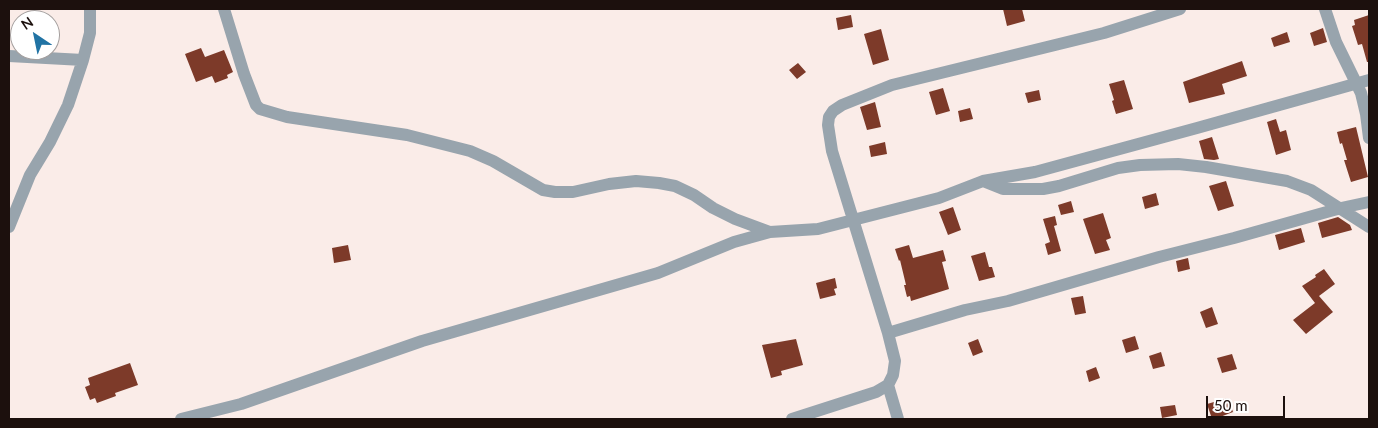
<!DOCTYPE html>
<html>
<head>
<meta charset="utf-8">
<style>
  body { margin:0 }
  #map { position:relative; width:1378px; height:428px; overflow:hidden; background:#faece8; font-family:Lato,sans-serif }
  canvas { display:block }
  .frame { position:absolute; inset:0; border:10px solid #1c100d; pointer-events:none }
  .north { position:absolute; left:10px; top:10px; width:50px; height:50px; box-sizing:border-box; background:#fff; border:1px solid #a49f9e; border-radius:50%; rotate:326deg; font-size:14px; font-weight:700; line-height:20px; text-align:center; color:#1c100d }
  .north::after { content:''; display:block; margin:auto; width:18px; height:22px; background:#2173a4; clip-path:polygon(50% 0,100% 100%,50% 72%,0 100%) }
  .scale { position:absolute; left:1206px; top:396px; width:79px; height:22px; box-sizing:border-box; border:2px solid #1c100d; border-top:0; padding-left:6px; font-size:15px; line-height:18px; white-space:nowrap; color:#1c100d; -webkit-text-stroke:4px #fff; paint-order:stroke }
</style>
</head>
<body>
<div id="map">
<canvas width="1378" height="428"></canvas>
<div class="frame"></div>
<div class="north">N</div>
<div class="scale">50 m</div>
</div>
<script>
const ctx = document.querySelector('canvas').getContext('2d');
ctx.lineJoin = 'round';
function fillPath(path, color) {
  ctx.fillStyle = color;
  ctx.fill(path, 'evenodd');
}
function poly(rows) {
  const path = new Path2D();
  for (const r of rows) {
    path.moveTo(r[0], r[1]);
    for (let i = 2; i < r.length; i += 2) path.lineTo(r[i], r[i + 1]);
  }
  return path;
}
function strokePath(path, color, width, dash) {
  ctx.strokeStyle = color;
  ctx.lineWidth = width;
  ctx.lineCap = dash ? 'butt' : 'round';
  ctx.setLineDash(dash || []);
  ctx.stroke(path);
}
const building = poly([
  [1003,9,1022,9,1025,21,1007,26],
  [851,15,853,27,838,30,836,18],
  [1369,15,1369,62,1367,62,1362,44,1358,45,1352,26,1355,25,1354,20],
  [1323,28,1327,42,1314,46,1310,33],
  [881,29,889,60,873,65,864,34],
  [1287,32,1290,42,1274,47,1271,38],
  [201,48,205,57,224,50,233,72,227,75,228,78,215,83,212,76,196,82,185,54],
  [1242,61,1247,76,1222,84,1225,94,1189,103,1183,82],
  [798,63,806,72,797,79,789,70],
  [1124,80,1133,109,1116,114,1112,101,1114,100,1109,84],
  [943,88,950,111,936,115,929,92],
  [1039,90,1041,100,1028,103,1025,93],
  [875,102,881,127,867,130,860,107],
  [970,108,973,119,960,122,958,111],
  [1276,119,1280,132,1286,130,1291,150,1276,155,1267,122],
  [1356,127,1368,177,1351,182,1344,160,1347,160,1342,143,1340,144,1337,132],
  [1212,137,1219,159,1214,160,1204,159,1199,141],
  [885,142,887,154,871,157,869,146],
  [1226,181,1234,206,1218,211,1209,186],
  [1156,193,1159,205,1145,209,1142,197],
  [1071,201,1074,212,1061,215,1058,205],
  [953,207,961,230,948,235,939,212],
  [1103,213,1111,238,1106,240,1110,250,1095,254,1083,219],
  [1055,216,1057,225,1054,226,1061,251,1048,255,1045,244,1050,242,1043,219],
  [1338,217,1350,225,1352,230,1322,238,1318,223],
  [1301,228,1305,242,1279,250,1275,235],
  [348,245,351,260,334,263,332,248],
  [909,245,913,258,943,250,946,261,942,262,949,289,911,301,910,296,907,297,904,285,906,285,900,260,899,261,895,249],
  [985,252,989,267,992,267,995,277,979,281,971,256],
  [1188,258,1190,269,1178,272,1176,261],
  [1324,269,1335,284,1319,296,1333,312,1306,334,1293,320,1315,303,1302,286,1316,277,1315,275],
  [835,278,837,288,834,289,836,295,820,299,816,283],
  [1083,296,1086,313,1075,315,1071,298],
  [1212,307,1218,324,1206,328,1200,312],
  [1135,336,1139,349,1126,353,1122,340],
  [796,339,803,365,781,371,782,375,771,378,762,345],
  [978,339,983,352,973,356,968,343],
  [1161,352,1165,366,1153,369,1149,356],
  [1232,354,1237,369,1222,373,1217,358],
  [130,363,138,385,115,393,116,396,97,403,95,398,90,400,85,387,90,385,88,378],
  [1096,367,1100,378,1089,382,1086,371],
  [1228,398,1233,412,1220,417,1220,419,1212,419,1207,404],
  [1175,405,1177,415,1162,418,1160,407]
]);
const minor = poly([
  [224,9,244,74,256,105,260,109,287,117,407,135,470,151,493,161,543,190,555,192,573,192,609,184,636,181,659,183,675,186,694,195,713,208,735,219,770,232],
  [1325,9,1336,42,1361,93,1366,114,1369,138],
  [9,56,83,60,90,33,90,9],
  [983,181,1003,189,1043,189,1059,186,1118,168,1140,165,1178,164,1206,167,1287,181,1311,190,1369,227],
  [9,227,30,175,50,142,68,105,83,60],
  [888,333,965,310,1008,301,1159,257,1234,238,1341,208,1369,202],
  [888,385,898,419],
  [181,419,241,404,422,341,658,273,734,242,770,232,818,229,939,198,983,181,1035,172,1197,128,1369,80],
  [792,419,876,392,888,385,893,375,895,361,888,333,832,151,828,125,829,117,833,111,842,105,892,85,1104,33,1180,9]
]);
fillPath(building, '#7d3a29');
strokePath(minor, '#98a4ad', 12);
</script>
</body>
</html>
